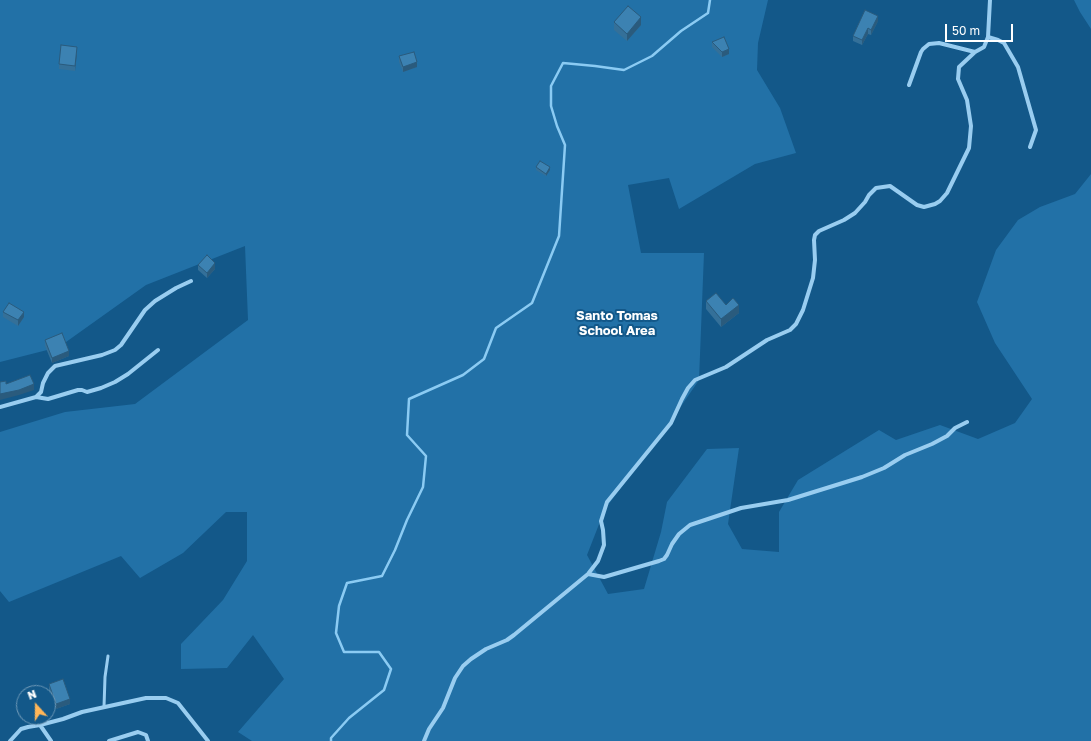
<!DOCTYPE html>
<html>
<head>
<meta charset="utf-8">
<style>
  body { margin:0 }
  #map { position:relative; width:1091px; height:741px; overflow:hidden; background:#135889; font-family:"Golos Text",sans-serif }
  canvas { display:block }
  .north { position:absolute; left:16px; top:685px; width:40px; height:40px; box-sizing:border-box; background:#135889; border:1px solid #719bb8; border-radius:50%; rotate:339deg; font-size:11px; font-weight:700; line-height:16px; text-align:center; color:#fff }
  .north::after { content:''; display:block; margin:auto; width:14px; height:18px; background:#ffb658; clip-path:polygon(50% 0,100% 100%,50% 72%,0 100%) }
  .scale { position:absolute; left:945px; top:24px; width:68px; height:18px; box-sizing:border-box; border:2px solid #fff; border-top:0; padding-left:5px; font-size:12px; line-height:14px; white-space:nowrap; color:#fff; -webkit-text-stroke:3px #135889; paint-order:stroke }
</style>
</head>
<body>
<div id="map">
<canvas width="1091" height="741"></canvas>
<div class="north">N</div>
<div class="scale">50 m</div>
</div>
<script>
const ctx = document.querySelector('canvas').getContext('2d');
ctx.lineJoin = 'round';
function fillPath(path, color) {
  ctx.fillStyle = color;
  ctx.fill(path, 'evenodd');
}
function poly(rows) {
  const path = new Path2D();
  for (const r of rows) {
    path.moveTo(r[0], r[1]);
    for (let i = 2; i < r.length; i += 2) path.lineTo(r[i], r[i + 1]);
  }
  return path;
}
function strokePath(path, color, width, dash) {
  ctx.strokeStyle = color;
  ctx.lineWidth = width;
  ctx.lineCap = dash ? 'butt' : 'round';
  ctx.setLineDash(dash || []);
  ctx.stroke(path);
}
function drawText(font, color, halo, rows, align = 'center') {
  ctx.font = font + ' "Golos Text",sans-serif';
  ctx.lineWidth = 4;
  ctx.setLineDash([]);
  ctx.textBaseline = 'middle';
  ctx.strokeStyle = halo;
  ctx.fillStyle = color;
  for (const [text, x, y, turn = 0] of rows) {
    ctx.save();
    ctx.translate(x, y);
    ctx.rotate((+turn || 0) * Math.PI / 180);
    ctx.textAlign = isNaN(turn) ? turn : align;
    if (halo) ctx.strokeText(text, 0, 0);
    ctx.fillText(text, 0, 0);
    ctx.restore();
  }
}
const green = poly([
  [0,0,768,0,758,43,757,70,780,108,796,153,755,164,679,209,669,178,628,185,641,253,704,253,699,380,671,421,605,509,587,555,608,594,644,589,661,532,667,502,707,449,739,448,728,524,742,549,779,552,779,512,798,480,879,430,896,440,940,425,978,439,1015,423,1032,399,995,343,977,302,996,250,1018,220,1040,207,1075,194,1091,174,1091,741,252,741,238,732,284,679,253,635,227,668,181,669,181,644,223,600,247,561,247,512,226,512,183,553,140,578,121,556,9,602,0,591,0,432,65,412,135,404,248,320,245,246,146,285,59,347,0,362],
  [1074,0,1091,0,1091,29,1080,12]
]);
const stream = poly([
  [331,741,331,738,349,718,384,690,391,669,379,652,344,652,336,633,339,606,347,583,382,576,395,550,407,520,423,487,426,456,407,435,409,399,463,375,484,359,496,328,532,303,559,236,565,145,557,126,551,106,551,86,563,63,595,66,624,70,652,56,681,31,708,13,710,0]
]);
const lane = poly([
  [104,707,105,677,108,656]
]);
const street = poly([
  [988,37,998,40,1004,43,1018,67,1036,130,1030,147],
  [909,85,921,52,923,49,929,44,939,43,975,52],
  [36,397,48,399,78,390,82,390,87,392,101,388,115,382,128,374,158,350],
  [0,407,36,397,41,392,43,383,48,373,55,366,102,355,115,350,121,345,145,310,155,301,176,288,191,281],
  [588,574,604,577,659,561,664,559,667,555,672,544,679,534,690,525,741,508,788,500,862,477,884,468,905,455,932,444,947,436,955,428,967,422],
  [40,725,51,741],
  [10,741,21,729,28,727,40,725,63,719,82,712,146,698,166,698,178,703,208,741],
  [109,741,138,732,146,735,148,741],
  [424,741,429,729,443,708,455,678,463,666,471,659,486,649,507,640,514,635,588,574,598,561,604,545,603,530,601,521,607,502,671,423,682,399,688,388,695,380,726,367,767,340,790,330,796,324,803,310,813,278,815,260,814,240,815,235,819,231,844,220,855,213,865,202,869,195,876,188,890,186,917,205,924,207,935,204,940,201,947,193,969,148,971,126,967,100,958,79,959,67,975,52,984,47,988,37,990,0]
]);
const wall = poly([
  [878,21,871,35,868,34,862,45,853,41,853,36],
  [614,22,641,25,627,41,614,30],
  [712,42,729,54,722,57,712,47],
  [77,52,75,71,59,69,59,64],
  [399,56,417,67,403,72,399,62],
  [536,167,550,170,546,176,536,170],
  [198,265,215,269,207,278,198,270],
  [706,301,726,305,739,313,721,327,706,309],
  [3,312,24,317,18,326,3,317],
  [45,340,69,356,52,363,45,346],
  [49,684,70,704,56,709,49,689]
]);
const shadedWall = poly([
  [878,16,878,21,871,35,871,30],
  [641,17,641,25,627,41,627,34],
  [868,28,868,34,862,45,862,40],
  [77,47,77,52,75,71,75,66],
  [729,49,729,54,722,57,722,52],
  [417,62,417,67,403,72,403,67],
  [550,167,550,170,546,176,546,174],
  [215,263,215,269,207,278,207,273],
  [739,305,739,313,721,327,721,319],
  [24,312,24,317,18,326,18,320],
  [69,351,69,356,52,363,52,358],
  [34,384,34,390,19,395,0,400,0,394],
  [70,699,70,704,56,709,56,704]
]);
const building = poly([
  [628,6,641,17,627,34,614,22,628,6],
  [865,10,878,16,871,30,868,28,862,40,853,36,865,10],
  [724,37,729,49,722,52,712,42,724,37],
  [61,45,77,47,75,66,59,64,61,45],
  [414,52,417,62,403,67,399,56,414,52],
  [540,161,550,167,546,174,536,167,540,161],
  [207,255,215,263,207,273,198,265,207,255],
  [716,293,726,305,733,298,739,305,721,319,706,301,716,293],
  [9,303,24,312,18,320,3,312,9,303],
  [62,333,69,351,52,358,45,340,62,333],
  [30,375,34,384,19,390,0,394,0,382,6,381,6,384,30,375],
  [63,679,70,699,56,704,49,684,63,679]
]);
const quarterNames = [
  ["Santo Tomas",617,316],
  ["School Area",617,331]
];
fillPath(green, '#2271a7');
strokePath(stream, '#8bcbf3', 2.5);
strokePath(lane, '#99cdf0', 3);
strokePath(street, '#99cdf0', 4);
fillPath(wall, '#347099');
fillPath(shadedWall, '#2a5b7d');
fillPath(building, '#3c82b2');
strokePath(building, '#2a5b7d', 1);
drawText('bold 13px', '#fff', '#135889', quarterNames);
</script>
</body>
</html>
